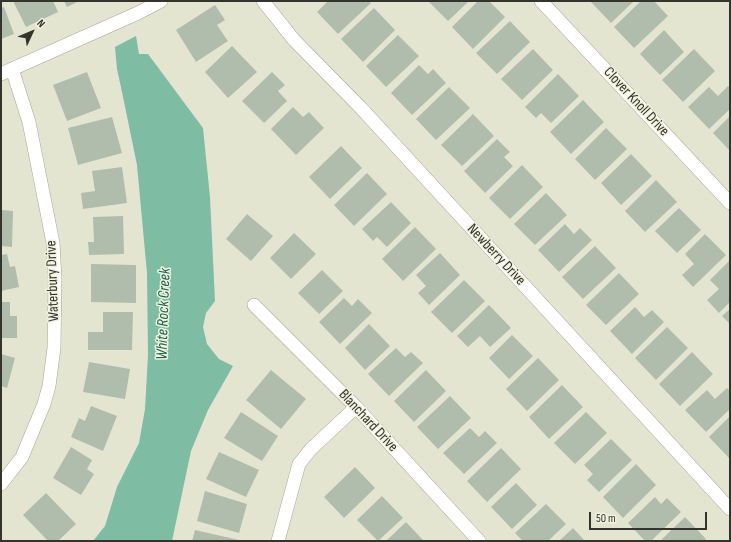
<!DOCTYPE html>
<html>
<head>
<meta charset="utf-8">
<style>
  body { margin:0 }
  #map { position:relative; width:731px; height:542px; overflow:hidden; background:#e4e5d1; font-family:"Sofia Sans Condensed",sans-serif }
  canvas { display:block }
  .frame { position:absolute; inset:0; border:2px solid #33342c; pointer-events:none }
  .north { position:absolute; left:12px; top:12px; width:40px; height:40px; -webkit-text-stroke:3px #f1f2de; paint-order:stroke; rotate:46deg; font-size:11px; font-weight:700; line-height:16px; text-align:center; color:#33342c }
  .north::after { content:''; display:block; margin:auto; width:14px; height:18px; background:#33342c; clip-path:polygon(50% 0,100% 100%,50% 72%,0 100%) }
  .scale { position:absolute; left:589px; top:512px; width:118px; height:18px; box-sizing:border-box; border:2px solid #33342c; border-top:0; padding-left:5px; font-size:12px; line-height:14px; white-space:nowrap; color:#33342c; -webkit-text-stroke:3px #f1f2de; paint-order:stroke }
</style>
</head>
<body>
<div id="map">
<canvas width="731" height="542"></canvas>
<div class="frame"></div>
<div class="north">N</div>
<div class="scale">50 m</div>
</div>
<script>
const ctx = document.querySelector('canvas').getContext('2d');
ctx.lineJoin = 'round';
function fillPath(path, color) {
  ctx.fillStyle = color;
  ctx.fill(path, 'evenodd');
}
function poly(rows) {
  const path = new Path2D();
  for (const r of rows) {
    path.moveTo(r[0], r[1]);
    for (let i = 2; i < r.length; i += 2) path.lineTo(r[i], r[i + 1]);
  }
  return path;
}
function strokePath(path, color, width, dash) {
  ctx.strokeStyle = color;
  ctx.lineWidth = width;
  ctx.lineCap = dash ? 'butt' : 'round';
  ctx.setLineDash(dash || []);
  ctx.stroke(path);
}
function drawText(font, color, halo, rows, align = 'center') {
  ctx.font = font + ' "Sofia Sans Condensed",sans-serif';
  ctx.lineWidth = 3;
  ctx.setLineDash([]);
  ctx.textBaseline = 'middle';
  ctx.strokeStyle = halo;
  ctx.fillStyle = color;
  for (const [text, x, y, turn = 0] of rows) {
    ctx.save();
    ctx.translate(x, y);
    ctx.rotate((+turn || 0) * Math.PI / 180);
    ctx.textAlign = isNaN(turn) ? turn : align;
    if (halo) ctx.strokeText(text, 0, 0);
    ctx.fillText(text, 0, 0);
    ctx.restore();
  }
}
const water = poly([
  [136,36,139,54,148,54,203,128,210,197,215,301,206,313,203,327,207,344,219,359,233,366,208,410,191,451,172,541,93,541,105,526,117,487,139,443,145,409,148,355,147,273,137,165,122,92,117,69,115,47]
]);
const building = poly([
  [13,1,53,1,58,12,26,27],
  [64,1,79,1,67,7],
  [328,1,369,1,371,3,338,34,317,12],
  [428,1,469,1,448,21],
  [478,1,489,1,505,17,473,49,452,27],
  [590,1,634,1,611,23],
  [641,1,654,1,668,16,634,48,614,27],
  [215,5,225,20,217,25,228,41,196,62,176,30],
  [4,7,14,34,1,39,1,8],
  [374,8,395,30,363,62,341,39],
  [510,21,530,42,497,74,476,53],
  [664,30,684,52,660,75,640,54],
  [398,35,419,56,386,87,366,66],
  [232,46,257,72,228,98,205,72],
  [533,49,553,70,522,100,501,79],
  [694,49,715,71,683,102,662,80],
  [419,65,428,74,433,69,446,83,412,115,391,93],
  [87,72,101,108,67,121,53,85],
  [272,72,285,85,278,91,287,101,264,123,242,101],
  [558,74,579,96,551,123,541,113,536,118,525,107],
  [728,86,730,88,730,109,709,129,688,107,709,87,718,96],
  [449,87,470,108,436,140,416,119],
  [583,100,604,122,571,154,550,132],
  [293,107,303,117,309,112,324,128,296,155,271,129],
  [473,114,494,136,462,166,441,145],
  [730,116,730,151,713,133],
  [112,117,122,153,78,165,68,128],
  [606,128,627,149,595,180,575,159],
  [497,139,510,152,504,157,513,166,485,193,464,171],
  [341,146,362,168,330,199,309,177],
  [631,154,652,176,621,205,601,183],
  [522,165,543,187,510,219,489,198],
  [122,167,127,203,83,209,81,193,95,191,92,171],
  [367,173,387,194,354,226,334,205],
  [656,180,677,202,645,232,625,211],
  [546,193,567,215,535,245,514,224],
  [391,202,411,223,387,247,377,237,373,241,362,229],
  [679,208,701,230,677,253,655,231],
  [1,210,13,211,12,247,1,246],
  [247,214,273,236,251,261,226,239],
  [123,216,124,254,89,255,88,242,94,242,93,217],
  [565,224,574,234,580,228,592,240,559,272,538,250],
  [415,227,436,249,403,281,382,259],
  [294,233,316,254,291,279,270,258],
  [705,234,726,255,693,287,682,275,694,264,685,254],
  [595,246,616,268,583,299,562,277],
  [440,253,460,275,429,305,418,293,426,286,416,275],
  [7,254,10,267,15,266,19,287,1,291,1,255],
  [730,260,730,302,719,313,707,300,719,289,710,280],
  [91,264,136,265,136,303,91,302],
  [322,270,343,291,319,314,298,293],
  [619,273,639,294,606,325,586,305],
  [464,280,485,301,452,333,431,312],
  [344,298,352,306,358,299,372,313,340,344,319,322],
  [1,302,10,302,10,316,17,316,17,338,1,338],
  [489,305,511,328,490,347,480,336,468,347,457,336],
  [635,307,644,317,652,310,664,322,632,354,610,331],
  [730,309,730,324,722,316],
  [103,312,133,312,132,350,88,350,88,332,103,332],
  [369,324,390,346,365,370,345,348],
  [667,327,688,348,656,380,635,358],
  [512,335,533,356,509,379,489,358],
  [396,348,405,357,411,352,423,363,389,396,368,374],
  [692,352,713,374,680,406,659,384],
  [1,354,15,358,7,388,1,386],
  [538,358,559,380,527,411,506,389],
  [89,362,130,369,125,399,83,392],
  [271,370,306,399,281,429,246,400],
  [426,370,446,391,414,422,394,401],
  [562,385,583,407,549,439,529,417],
  [727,388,730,391,730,409,706,432,685,410,707,390,715,399],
  [450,396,471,418,438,449,417,427],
  [91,406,117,416,103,451,71,437,79,418,85,421],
  [241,412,278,436,262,461,224,438],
  [586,412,607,433,575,464,554,443],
  [730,416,730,457,729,458,709,437],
  [470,428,479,437,485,431,497,443,464,474,443,453],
  [611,439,632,460,599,492,587,480,593,474,584,465],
  [71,447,92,460,87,469,94,474,81,495,53,478],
  [501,448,521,469,487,502,467,481],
  [219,452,259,470,246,497,206,479],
  [636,464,656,485,623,518,603,497],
  [355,467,375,488,344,518,324,497],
  [516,483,537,505,512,529,491,507],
  [205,491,247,504,239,533,197,521],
  [46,493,76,524,58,541,48,541,23,515],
  [382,496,403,518,378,541,357,520],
  [655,497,661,504,667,498,681,512,651,541,645,541,628,523],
  [546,504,566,524,548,541,523,541,515,533],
  [685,517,706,539,704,541,660,541],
  [406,522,424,541,386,541],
  [573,528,585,541,559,541],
  [195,530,239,540,239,541,192,541]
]);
const street = poly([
  [263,1,294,40,361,108,730,509],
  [541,1,730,203],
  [1,74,138,13,161,1],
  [254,305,356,407,479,541],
  [1,484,22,457,44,404,49,386,54,348,55,279,53,243,29,122,12,69],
  [278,541,299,464,311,449,356,407]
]);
const streetNames = [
  ["Clover Knoll Drive",636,102,47],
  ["Newberry Drive",496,255,47],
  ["Waterbury Drive",53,281,-92],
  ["Blanchard Drive",368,421,47]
];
const waterNames = [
  ["White Rock Creek",164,314,-88]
];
fillPath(water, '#7fbca4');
fillPath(building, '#b0bdad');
strokePath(street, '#a4a592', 14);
strokePath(street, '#fff', 13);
drawText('15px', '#33342c', '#f1f2de', streetNames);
drawText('italic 16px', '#1a654f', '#f1f2de', waterNames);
</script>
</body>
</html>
